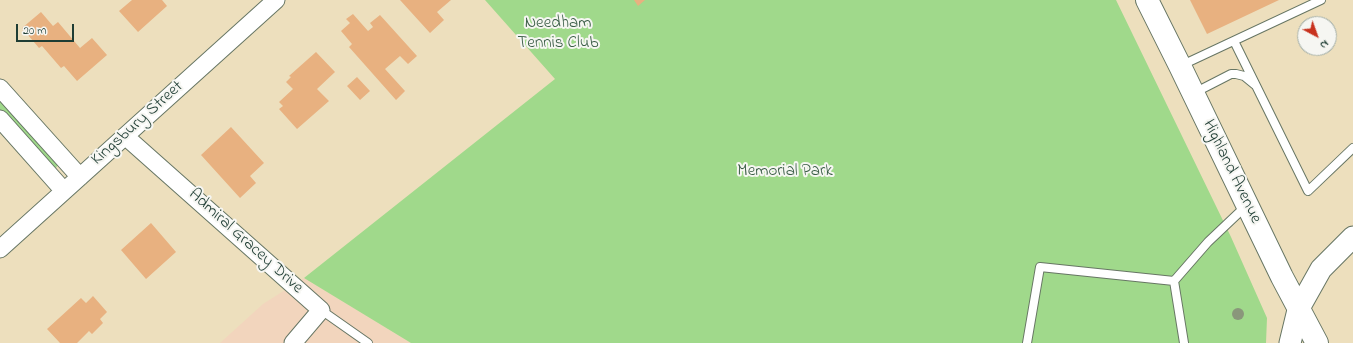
<!DOCTYPE html>
<html>
<head>
<meta charset="utf-8">
<style>
  body { margin:0 }
  #map { position:relative; width:1353px; height:343px; overflow:hidden; background:#eddfbd; font-family:"Indie Flower",sans-serif }
  canvas { display:block }
  .north { position:absolute; left:1297px; top:16px; width:40px; height:40px; box-sizing:border-box; background:#f6f6f2; border:1px solid #a0aca6; border-radius:50%; rotate:139deg; font-size:11px; font-weight:700; line-height:16px; text-align:center; color:#1f3d34 }
  .north::after { content:''; display:block; margin:auto; width:14px; height:18px; background:#c8321e; clip-path:polygon(50% 0,100% 100%,50% 72%,0 100%) }
  .scale { position:absolute; left:16px; top:24px; width:58px; height:18px; box-sizing:border-box; border:2px solid #1f3d34; border-top:0; padding-left:5px; font-size:12px; line-height:14px; white-space:nowrap; color:#1f3d34; -webkit-text-stroke:3px #f6f6f2; paint-order:stroke }
</style>
</head>
<body>
<div id="map">
<canvas width="1353" height="343"></canvas>
<div class="north">N</div>
<div class="scale">20 m</div>
</div>
<script>
const ctx = document.querySelector('canvas').getContext('2d');
ctx.lineJoin = 'round';
function fillPath(path, color) {
  ctx.fillStyle = color;
  ctx.fill(path, 'evenodd');
}
function poly(rows) {
  const path = new Path2D();
  for (const r of rows) {
    path.moveTo(r[0], r[1]);
    for (let i = 2; i < r.length; i += 2) path.lineTo(r[i], r[i + 1]);
  }
  return path;
}
function strokePath(path, color, width, dash) {
  ctx.strokeStyle = color;
  ctx.lineWidth = width;
  ctx.lineCap = dash ? 'butt' : 'round';
  ctx.setLineDash(dash || []);
  ctx.stroke(path);
}
function drawText(font, color, halo, rows, align = 'center') {
  ctx.font = font + ' "Indie Flower",sans-serif';
  ctx.lineWidth = 4;
  ctx.setLineDash([]);
  ctx.textBaseline = 'middle';
  ctx.strokeStyle = halo;
  ctx.fillStyle = color;
  for (const [text, x, y, turn = 0] of rows) {
    ctx.save();
    ctx.translate(x, y);
    ctx.rotate((+turn || 0) * Math.PI / 180);
    ctx.textAlign = isNaN(turn) ? turn : align;
    if (halo) ctx.strokeText(text, 0, 0);
    ctx.fillText(text, 0, 0);
    ctx.restore();
  }
}
const built = poly([
  [304,278,411,343,220,343,263,304]
]);
const green = poly([
  [485,0,1116,0,1231,237,1267,318,1266,343,411,343,304,278,555,79],
  [0,97,58,164,56,168,54,168,41,156,0,110]
]);
const building = poly([
  [132,0,162,0,167,6,138,32,119,11],
  [400,0,451,0,437,12,444,20,430,33],
  [634,0,645,0,638,6],
  [1190,0,1279,0,1207,34],
  [41,12,53,26,58,22,80,48,92,38,107,55,77,81,64,66,61,68,42,46,39,48,22,28],
  [353,14,368,31,373,27,370,23,380,15,417,56,408,64,400,56,385,69,405,91,396,100,349,47,352,44,341,31,350,23,346,19],
  [316,52,335,72,317,89,329,101,297,129,279,109,283,106,279,102,293,89,286,82,291,77,289,76],
  [357,77,370,91,360,100,347,86],
  [231,127,264,163,250,176,256,183,240,198,201,155],
  [151,223,176,252,146,279,121,250],
  [93,296,107,312,100,319,103,323,92,334,89,331,77,343,60,343,47,329,81,298,86,303]
]);
const service = poly([
  [1234,41,1308,191,1353,148],
  [1180,66,1321,0],
  [1194,93,1231,74,1236,74,1244,76,1255,85],
  [1174,281,1184,343],
  [321,310,368,343],
  [1027,343,1040,267,1174,281,1208,242,1246,206]
]);
const minor = poly([
  [0,88,80,177],
  [0,119,64,191],
  [125,136,321,310,293,343],
  [0,249,276,0]
]);
const tertiary = poly([
  [1290,343,1298,310,1321,269,1353,237]
]);
const primary = poly([
  [1147,0,1180,66,1282,277,1317,343]
]);
const trees = [
  [1238,314]
];
const parkNames = [
  ["Needham",558,24],
  ["Tennis Club",558,44],
  ["Memorial Park",785,172]
];
const streetNames = [
  ["Kingsbury Street",138,124,-42],
  ["Highland Avenue",1231,172,64],
  ["Admiral Gracey Drive",245,242,42]
];
fillPath(built, '#f2d5bd');
fillPath(green, '#a0d98b');
fillPath(building, '#e8b180');
strokePath(service, '#677664', 10);
strokePath(minor, '#677664', 19);
strokePath(tertiary, '#677664', 23);
strokePath(primary, '#677664', 24);
strokePath(service, '#fff', 8);
strokePath(minor, '#fff', 17);
strokePath(tertiary, '#fff', 21);
strokePath(primary, '#fff', 22);
ctx.fillStyle = '#8a977b';
for (const [x, y] of trees) {
  ctx.beginPath();
  ctx.arc(x, y, 6, 0, 2 * Math.PI);
  ctx.fill();
}
drawText('17px', '#395c45', '#f6f6f2', parkNames);
drawText('17px', '#1f3d34', '#f6f6f2', streetNames);
</script>
</body>
</html>
